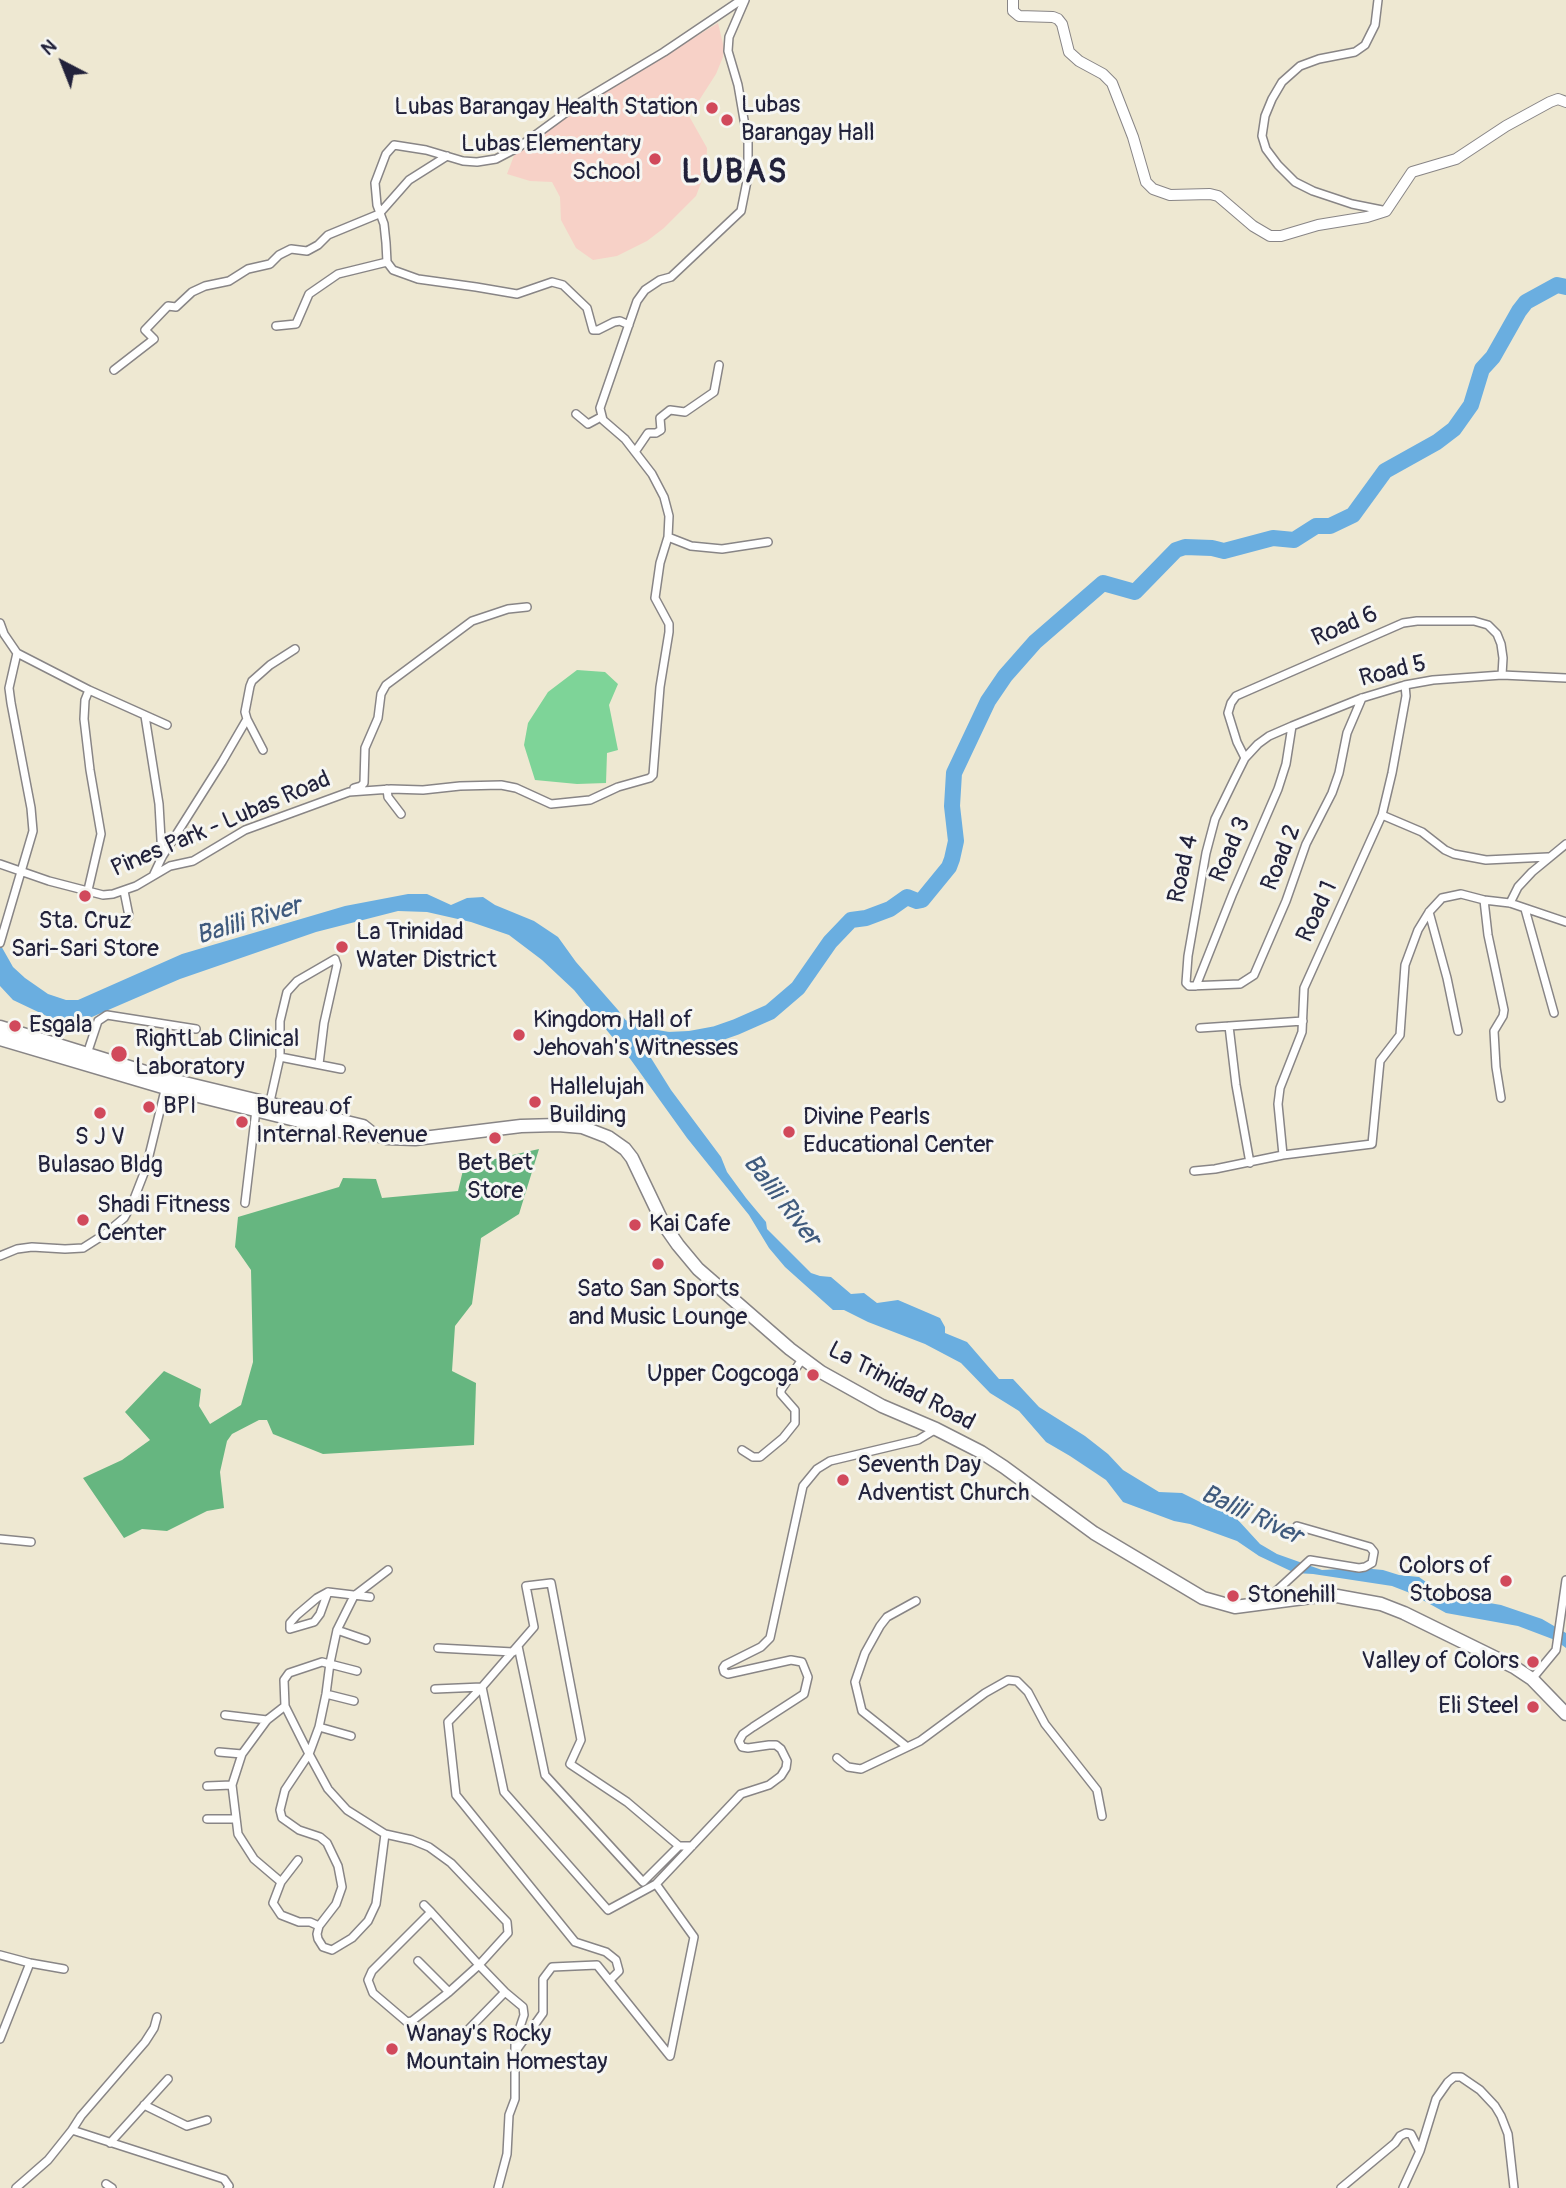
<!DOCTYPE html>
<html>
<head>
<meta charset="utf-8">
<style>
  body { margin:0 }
  #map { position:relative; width:1566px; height:2188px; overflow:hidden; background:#eee8d2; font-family:Pangolin,sans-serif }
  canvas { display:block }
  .north { position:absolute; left:28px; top:28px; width:70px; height:70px; -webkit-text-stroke:5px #f6f6f2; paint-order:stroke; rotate:318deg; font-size:19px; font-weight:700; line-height:28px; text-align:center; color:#22223b }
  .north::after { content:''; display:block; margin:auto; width:24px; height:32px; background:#22223b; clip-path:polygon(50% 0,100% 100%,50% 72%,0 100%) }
</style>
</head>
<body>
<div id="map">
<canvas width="1566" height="2188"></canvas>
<div class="north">N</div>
</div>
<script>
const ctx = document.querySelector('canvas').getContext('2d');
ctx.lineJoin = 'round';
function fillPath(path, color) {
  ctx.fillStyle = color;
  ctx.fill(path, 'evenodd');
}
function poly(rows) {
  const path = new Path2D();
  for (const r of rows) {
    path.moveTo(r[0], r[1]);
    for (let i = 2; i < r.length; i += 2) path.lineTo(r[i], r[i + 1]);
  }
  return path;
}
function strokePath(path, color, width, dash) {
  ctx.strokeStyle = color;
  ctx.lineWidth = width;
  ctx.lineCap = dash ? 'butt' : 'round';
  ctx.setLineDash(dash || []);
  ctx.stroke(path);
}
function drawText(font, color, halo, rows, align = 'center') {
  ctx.font = font + ' Pangolin,sans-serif';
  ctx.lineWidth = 6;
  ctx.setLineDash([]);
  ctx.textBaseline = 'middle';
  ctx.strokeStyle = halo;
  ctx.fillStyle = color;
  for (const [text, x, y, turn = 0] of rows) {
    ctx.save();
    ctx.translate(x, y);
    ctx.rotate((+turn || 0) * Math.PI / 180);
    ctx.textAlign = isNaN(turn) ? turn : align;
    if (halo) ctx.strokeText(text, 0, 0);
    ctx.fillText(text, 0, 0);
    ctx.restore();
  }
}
const built = poly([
  [718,23,724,48,723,57,716,74,689,116,707,148,706,170,696,196,664,228,647,241,617,256,593,260,576,248,561,220,560,197,552,182,530,181,507,174,515,153,604,92]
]);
const green = poly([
  [577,670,605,672,618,684,609,705,618,750,607,753,606,783,577,784,535,780,524,745,528,723,548,692]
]);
const forest = poly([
  [539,1149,519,1214,481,1238,472,1304,455,1326,452,1371,476,1383,474,1445,323,1454,273,1434,267,1420,259,1420,232,1434,227,1441,220,1472,224,1508,207,1511,167,1531,142,1529,124,1538,83,1478,122,1460,150,1440,125,1412,164,1371,201,1389,199,1406,210,1424,241,1405,253,1362,251,1270,235,1247,238,1217,339,1187,343,1178,376,1179,382,1198,458,1191,464,1166]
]);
const water = poly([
  [408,894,427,894,451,905,467,898,483,897,495,905,534,921,558,937,576,962,618,1010,636,1034,671,1090,721,1157,727,1172,746,1198,766,1222,767,1229,811,1273,820,1276,831,1277,851,1294,864,1293,877,1303,898,1300,940,1318,945,1327,945,1333,967,1342,999,1379,1013,1379,1039,1407,1085,1436,1108,1454,1123,1470,1159,1492,1182,1493,1214,1509,1222,1508,1238,1520,1260,1544,1277,1554,1322,1570,1362,1568,1383,1570,1399,1575,1419,1577,1440,1592,1455,1597,1501,1605,1542,1619,1566,1633,1566,1648,1555,1640,1518,1626,1446,1613,1410,1593,1392,1586,1313,1574,1295,1573,1259,1556,1237,1541,1190,1524,1174,1521,1123,1502,1106,1480,1070,1456,1046,1442,1019,1411,990,1393,961,1363,925,1344,868,1322,844,1310,833,1310,785,1267,769,1248,749,1215,687,1138,631,1060,574,990,542,960,509,935,471,922,427,912,398,911,316,932,180,979,85,1020,69,1022,53,1019,13,1000,0,986,0,944,13,967,25,978,48,994,66,1000,78,1000,182,954,345,906]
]);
const river = poly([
  [618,1026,650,1037,668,1040,689,1039,716,1034,736,1027,770,1012,798,988,830,942,851,920,866,918,890,909,907,897,917,901,922,900,949,867,952,859,956,841,952,806,954,773,988,701,1005,676,1035,642,1103,583,1135,592,1176,550,1185,547,1212,548,1224,551,1273,538,1294,540,1316,526,1330,526,1353,515,1385,471,1437,442,1454,429,1471,405,1482,369,1493,357,1519,311,1526,302,1557,285,1566,287]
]);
const minor = poly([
  [1378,0,1375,25,1365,45,1355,52,1319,59,1300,66,1282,82,1272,99,1265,116,1262,136,1266,149,1278,165,1295,182,1313,191,1352,204,1382,210],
  [629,325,620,321,614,322,598,330,593,330,587,308,563,285,552,282,517,294,476,287,418,279,393,270,387,262,386,243,384,224,377,205,375,183,386,154,394,145,426,150,463,161,477,162,496,159,519,147,579,103,664,52,741,0],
  [276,326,296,324,309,294,338,274,387,262],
  [114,370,154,339,145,330,168,306,176,307,192,292,205,286,229,281,248,269,270,264,279,255,291,249,307,251,318,245,328,235,379,214,409,180,447,156],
  [576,414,588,424,601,417],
  [635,452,648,433,656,433,661,430,660,418,670,410,685,412,714,392,719,365],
  [668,537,691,546,722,549,768,542],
  [0,623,4,634,17,653,89,690,167,725],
  [1362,698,1347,733,1339,773,1332,793,1306,844,1286,901,1254,975,1240,984,1189,986,1186,983,1188,956,1206,853,1215,819,1234,780,1245,758,1258,744,1269,736,1292,726,1362,698,1405,685,1433,680,1502,675,1566,678],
  [145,716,159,804,162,857],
  [263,750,247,719,245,712,250,686,252,681,270,665,295,649],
  [1245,758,1237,742,1228,713,1231,703,1236,696,1403,623,1417,621,1474,621,1488,625,1497,634,1501,644,1503,658,1502,675],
  [354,788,361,786,364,783,365,748,378,718,381,694,386,685,472,621,508,609,527,607],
  [387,789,388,797,401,814],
  [1382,815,1422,832,1445,850,1454,854,1486,860,1548,857],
  [0,864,49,881,103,895,113,894,136,886,170,866,193,861,245,830,349,792,391,789,423,790,460,786,501,785,516,788,551,804,590,800,618,787,650,778,653,775,660,687,669,632,669,624,655,598,660,563,668,537,669,516,664,497,652,474,625,439,603,420,600,408,637,301,645,290,660,280,671,277,741,211,748,176,748,143,738,85,728,51,729,37,745,0],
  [154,874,162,857,222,762,247,719],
  [88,890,101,834,90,770,84,719,85,700,89,690],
  [124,891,129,916],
  [1484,900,1488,935,1504,1010,1503,1016,1494,1031,1496,1067,1501,1098],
  [1510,903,1518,887,1532,872,1566,844],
  [1525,909,1554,1013],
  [1429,912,1447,978,1458,1031],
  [0,943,33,831,31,808,11,703,9,688,17,653],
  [1196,986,1233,893,1278,789,1286,764,1292,726],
  [1229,1026,1236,1085,1250,1163],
  [1200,1028,1303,1021],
  [86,1057,98,1021,107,1015,196,1029],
  [280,1057,341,1069],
  [269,1106,280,1057,280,1021,287,992,297,981,335,959,337,965,324,1023,319,1064],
  [1283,1155,1278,1104,1280,1088,1302,1032,1304,988,1382,815,1392,773,1406,696,1405,685],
  [1194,1171,1215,1169,1283,1155,1372,1144,1380,1061,1400,1035,1405,965,1418,930,1429,912,1442,898,1461,894,1484,900,1510,903,1566,922],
  [245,1203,256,1110],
  [0,1256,17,1249,32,1247,65,1249,83,1248,105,1234,124,1218,132,1204,146,1168,166,1086],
  [742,1450,753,1457,760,1457,783,1438,795,1423,795,1410,781,1394,781,1390,803,1358],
  [0,1539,31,1542],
  [388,1570,354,1596,337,1630,330,1663,326,1694,319,1727,309,1754,328,1789,347,1810,385,1834,412,1840,429,1847,451,1863,507,1922,508,1933,479,1965,505,1992,523,2007,524,2015,515,2042,515,2099,509,2115,507,2154,498,2188],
  [328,1592,320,1614,314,1622,290,1629,290,1623,297,1615,317,1598,328,1592,370,1597],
  [1270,1602,1273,1594,1310,1560,1359,1568,1365,1567,1372,1563,1374,1552,1370,1547,1297,1526],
  [337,1630,366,1640],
  [518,1646,545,1775,643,1882,679,1846],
  [438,1648,513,1652],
  [1532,1679,1556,1650,1566,1580],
  [435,1689,482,1687,504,1792,608,1910,656,1884],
  [326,1694,354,1701],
  [225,1715,267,1720],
  [319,1727,351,1736],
  [906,1746,862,1711,855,1682,865,1653,880,1626,887,1617,916,1601],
  [219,1752,242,1754],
  [837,1758,848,1767,861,1769,920,1741,985,1693,1008,1680,1017,1681,1028,1692,1045,1724,1097,1790,1102,1816],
  [207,1786,232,1785],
  [207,1819,235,1819],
  [298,1860,281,1882,273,1903,281,1915,299,1922,310,1922,319,1926,336,1904,342,1887,338,1866,327,1843,320,1837,299,1830,282,1818,280,1810,285,1790,309,1754,285,1706,284,1680,289,1673,322,1662,357,1671],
  [281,1882,254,1859,238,1834,232,1785,242,1754,267,1720,285,1706],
  [424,1905,431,1912,479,1965,449,1992,412,2021,407,2022,373,1993,368,1980,372,1971,431,1912],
  [319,1926,317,1934,318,1939,323,1947,332,1950,352,1938,368,1921,376,1904,385,1834],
  [0,1955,30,1963,64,1969],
  [418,1961,449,1992],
  [610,1980,619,1971,616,1960,606,1952,575,1942,456,1795,448,1722,482,1687,534,1627,526,1586,551,1583,581,1740,570,1764,627,1802,679,1846,692,1846],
  [468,2030,505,1992],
  [0,2039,30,1963],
  [515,2052,543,2013,543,1979,552,1967,597,1965,670,2056,694,1937,656,1884,741,1794,769,1785,781,1776,786,1768,787,1761,781,1749,776,1745,769,1745,748,1748,742,1747,739,1741,743,1734,753,1727,804,1694,808,1677,802,1662,791,1660,728,1674,724,1672,723,1668,725,1665,761,1647,770,1638,803,1486,817,1469,830,1461,918,1440,936,1429],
  [144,2105,187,2126,207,2120],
  [72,2130,81,2116,145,2042,154,2028,157,2017],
  [110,2143,168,2079],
  [106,2184,112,2188],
  [16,2188,48,2160,72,2130,224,2179,229,2186,228,2188],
  [1341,2188,1395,2143,1400,2136,1406,2133,1411,2134,1419,2150],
  [1403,2188,1420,2151,1436,2099,1448,2082,1454,2077,1461,2077,1480,2090,1495,2106,1501,2116,1508,2134,1514,2188]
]);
const secondary = poly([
  [1013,0,1013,11,1019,16,1053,17,1058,19,1062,24,1069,52,1079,61,1103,74,1112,83,1133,137,1146,182,1153,189,1170,195,1210,194,1218,196,1253,226,1270,236,1281,236,1318,225,1367,217,1386,211,1412,172,1456,159,1506,126,1550,102,1558,99,1566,102]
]);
const trunk = poly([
  [0,1027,168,1079,363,1126,373,1134,387,1138,415,1139,521,1126,558,1125,582,1127,608,1137,625,1149,632,1158,664,1225,678,1245,698,1269,790,1349,821,1372,882,1406,936,1429,981,1452,1004,1467,1094,1533,1203,1598,1235,1607,1319,1596,1337,1596,1381,1604,1404,1613,1514,1667,1532,1679,1566,1714],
  [0,1039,166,1088,360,1136,373,1134]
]);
const markers = [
  [712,108,7,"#d1495b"],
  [727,120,7,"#d1495b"],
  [655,159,7,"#d1495b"],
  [85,896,7,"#d1495b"],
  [342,947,7,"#d1495b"],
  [15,1026,7,"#d1495b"],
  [519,1035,7,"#d1495b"],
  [119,1054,9,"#d1495b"],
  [535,1102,7,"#d1495b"],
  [149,1107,7,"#d1495b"],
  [100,1113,7,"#d1495b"],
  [242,1122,7,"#d1495b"],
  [789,1132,7,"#d1495b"],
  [495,1138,7,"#d1495b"],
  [83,1220,7,"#d1495b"],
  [635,1225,7,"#d1495b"],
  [658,1264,7,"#d1495b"],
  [813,1375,7,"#d1495b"],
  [843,1480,7,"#d1495b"],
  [1506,1581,7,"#d1495b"],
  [1233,1596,7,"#d1495b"],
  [1533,1662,7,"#d1495b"],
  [1533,1707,7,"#d1495b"],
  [392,2049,7,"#d1495b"]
];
const poiNames = [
  ["Lubas",741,106],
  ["Barangay Hall",741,134],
  ["Lubas Barangay Health Station",698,108,"right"],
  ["Lubas Elementary",641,145,"right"],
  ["School",641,173,"right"],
  ["Sta. Cruz",85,922,"center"],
  ["Sari-Sari Store",85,950,"center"],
  ["La Trinidad",356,933],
  ["Water District",356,961],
  ["Kingdom Hall of",533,1021],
  ["Jehovah's Witnesses",533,1049],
  ["Esgala",29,1026],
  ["RightLab Clinical",135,1040],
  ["Laboratory",135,1068],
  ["Hallelujah",549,1088],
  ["Building",549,1116],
  ["BPI",163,1107],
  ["Bureau of",256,1108],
  ["Internal Revenue",256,1136],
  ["Divine Pearls",803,1118],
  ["Educational Center",803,1146],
  ["S J V",100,1138,"center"],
  ["Bulasao Bldg",100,1166,"center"],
  ["Bet Bet",495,1164,"center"],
  ["Store",495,1192,"center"],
  ["Shadi Fitness",97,1206],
  ["Center",97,1234],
  ["Kai Cafe",649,1225],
  ["Sato San Sports",658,1290,"center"],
  ["and Music Lounge",658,1318,"center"],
  ["Upper Cogcoga",799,1375,"right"],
  ["Seventh Day",857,1466],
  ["Adventist Church",857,1494],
  ["Colors of",1492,1567,"right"],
  ["Stobosa",1492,1595,"right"],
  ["Stonehill",1247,1596],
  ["Valley of Colors",1519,1662,"right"],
  ["Eli Steel",1519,1707,"right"],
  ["Wanay's Rocky",406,2035],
  ["Mountain Homestay",406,2063]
];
const streetNames = [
  ["Road 6",1345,627,-23],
  ["Road 5",1393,672,-14],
  ["Pines Park - Lubas Road",221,825,-23],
  ["Road 3",1231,850,-67],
  ["Road 2",1282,858,-68],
  ["Road 4",1184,869,-78],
  ["Road 1",1318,912,-65],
  ["La Trinidad Road",901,1387,28]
];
const waterNames = [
  ["Balili River",249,922,-17],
  ["Balili River",781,1201,52],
  ["Balili River",1251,1516,25]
];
const districtNames = [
  ["LUBAS",735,174]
];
fillPath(built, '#f7d1c7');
fillPath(green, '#7ed498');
fillPath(forest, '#66b680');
fillPath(water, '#6aaee0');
strokePath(river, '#6aaee0', 16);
strokePath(minor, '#888586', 10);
strokePath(secondary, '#888586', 12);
strokePath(trunk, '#888586', 15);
strokePath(minor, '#fff', 7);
strokePath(secondary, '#fff', 10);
strokePath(trunk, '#fff', 12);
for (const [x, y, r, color] of markers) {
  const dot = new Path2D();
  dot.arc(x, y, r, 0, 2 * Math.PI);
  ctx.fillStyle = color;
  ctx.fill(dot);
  strokePath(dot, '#f6f6f2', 2.5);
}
drawText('24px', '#22223b', '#f6f6f2', poiNames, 'left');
drawText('24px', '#22223b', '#f6f6f2', streetNames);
drawText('italic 26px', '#3f5a7d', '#f6f6f2', waterNames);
ctx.letterSpacing = '2px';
drawText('bold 32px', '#22223b', '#f6f6f2', districtNames);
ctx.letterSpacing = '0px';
</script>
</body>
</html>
